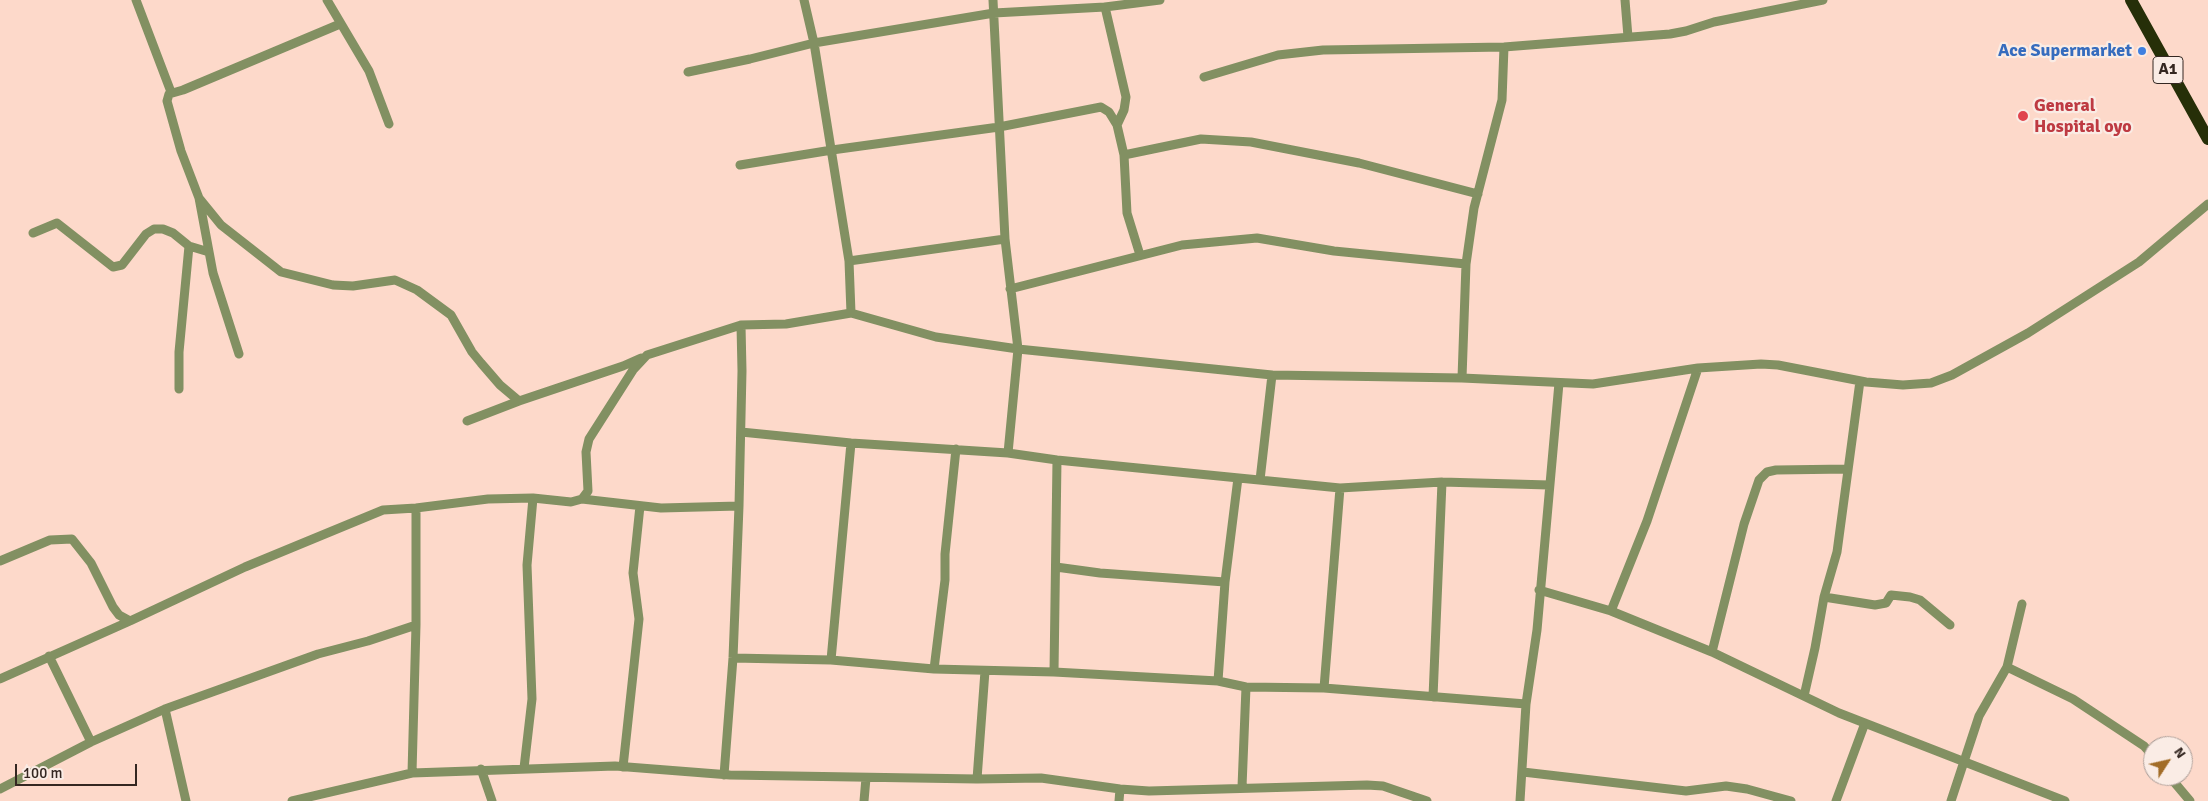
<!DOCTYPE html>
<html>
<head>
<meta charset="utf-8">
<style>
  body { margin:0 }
  #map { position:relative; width:2208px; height:801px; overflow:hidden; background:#fdd9ca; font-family:Signika,sans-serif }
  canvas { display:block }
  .north { position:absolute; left:2143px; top:736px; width:50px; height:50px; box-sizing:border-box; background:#faece5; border:1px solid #ab9d97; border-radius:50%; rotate:55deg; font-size:14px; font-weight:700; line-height:20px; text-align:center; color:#342721 }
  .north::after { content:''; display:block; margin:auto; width:18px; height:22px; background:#a26c27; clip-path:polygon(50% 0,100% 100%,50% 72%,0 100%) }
  .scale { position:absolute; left:15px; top:764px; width:122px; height:22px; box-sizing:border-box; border:2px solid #342721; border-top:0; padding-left:6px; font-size:15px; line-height:18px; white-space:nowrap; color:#342721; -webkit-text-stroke:4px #faece5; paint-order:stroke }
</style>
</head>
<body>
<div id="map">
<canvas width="2208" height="801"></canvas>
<div class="north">N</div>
<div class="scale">100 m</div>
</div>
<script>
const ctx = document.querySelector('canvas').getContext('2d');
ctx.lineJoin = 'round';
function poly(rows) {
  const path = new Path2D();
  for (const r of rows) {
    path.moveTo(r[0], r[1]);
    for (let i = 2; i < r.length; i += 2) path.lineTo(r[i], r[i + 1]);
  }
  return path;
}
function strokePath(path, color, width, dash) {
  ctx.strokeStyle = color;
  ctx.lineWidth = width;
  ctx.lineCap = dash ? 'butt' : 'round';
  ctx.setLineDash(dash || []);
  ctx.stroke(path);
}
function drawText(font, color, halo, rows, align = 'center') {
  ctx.font = font + ' Signika,sans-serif';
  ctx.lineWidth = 4.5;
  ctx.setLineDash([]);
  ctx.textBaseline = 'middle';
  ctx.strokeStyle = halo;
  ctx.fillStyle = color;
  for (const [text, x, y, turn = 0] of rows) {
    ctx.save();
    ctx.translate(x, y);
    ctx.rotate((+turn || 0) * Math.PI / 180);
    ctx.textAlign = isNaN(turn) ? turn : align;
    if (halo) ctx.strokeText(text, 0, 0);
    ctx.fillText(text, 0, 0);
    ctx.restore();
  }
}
const minor = poly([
  [136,0,171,92],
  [327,0,369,71,389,124],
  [804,0,814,43,849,261,851,313],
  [993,0,1005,239,1018,349,1008,453],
  [1625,0,1628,37],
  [1105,7,1126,97,1124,110,1117,125],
  [688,72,750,59,814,43,994,13,1105,7,1160,0],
  [1204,77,1278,55,1323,50,1504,47,1670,34,1686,31,1714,22,1823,0],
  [1124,155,1201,139,1251,142,1359,163,1478,194],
  [740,165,832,150,999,127,1101,107,1109,112,1117,125,1124,155,1127,213,1140,255],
  [199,198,221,225,281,272,333,285,353,286,395,280,417,290,451,315,472,352,481,363,500,385,519,401],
  [33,233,57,223,113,267,122,265,146,234,154,229,163,229,173,233,189,246,209,252],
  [849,261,1005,239],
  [1010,289,1182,245,1257,238,1334,251,1466,264],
  [239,354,213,273,199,198,181,151,167,101,169,94,183,90,340,24],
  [1462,378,1466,264,1474,208,1502,100,1504,47],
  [179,389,179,352,189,246],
  [467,421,519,401,623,366,641,358],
  [741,432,851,443,1008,453,1057,460,1340,488,1442,482,1549,485],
  [1260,480,1272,375],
  [582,499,661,508,739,506],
  [0,561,50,540,72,539,91,563,113,607,119,615,130,621,245,567,383,510,416,508,488,499,533,498,571,502,582,499,588,491,586,452,589,439,633,370,647,355,741,325,786,324,851,313,936,337,1018,349,1272,375,1462,378,1593,384,1698,368,1761,364,1778,365,1866,382,1903,385,1931,383,1952,375,2028,333,2139,262,2208,204],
  [1056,567,1100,573,1225,582],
  [1539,590,1611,611,1712,652,1839,713,2065,801],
  [1824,597,1875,605,1886,603,1891,595,1910,597,1920,600,1950,625],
  [1611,611,1647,521,1698,368],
  [1712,652,1744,524,1759,480,1767,472,1776,470,1848,469],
  [49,656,91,742],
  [733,658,831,660,934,669,1054,672,1218,681,1246,687,1324,688,1526,704],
  [831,660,851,443],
  [2007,667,2073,699,2144,746,2153,756],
  [934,669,945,580,945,554,956,449],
  [1054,672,1057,460],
  [0,679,130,621],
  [1218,681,1225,582,1238,478],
  [1324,688,1340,488],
  [1804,696,1815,648,1824,597,1837,552,1860,381],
  [1433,697,1442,482],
  [165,709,186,801],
  [623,767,639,619,633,573,640,506],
  [524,768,532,699,527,565,533,498],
  [481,769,492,801],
  [1523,772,1686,791,1726,786,1747,789,1791,801],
  [412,773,416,625,416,508],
  [724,775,733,658,739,506,742,371,741,325],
  [2169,776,2190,801],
  [977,779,985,671],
  [1242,787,1246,687],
  [0,789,91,742,165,709,318,654,368,641,416,625],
  [292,801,412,773,615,766,730,775,977,779,1041,778,1120,789,1149,791,1367,785,1383,786,1427,801],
  [864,801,866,778],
  [1119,801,1120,789],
  [1520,801,1526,704,1537,630,1559,383],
  [1836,801,1865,723],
  [1951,801,1979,716,2007,667,2022,604]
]);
const highway = poly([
  [2131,0,2208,139]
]);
const markers = [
  [2142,51,5,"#3f7fe0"],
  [2023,116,6,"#e0444e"]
];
const shields = [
  [2168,70,30]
];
const shieldNames = [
  ["A1",2168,70]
];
const shopNames = [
  ["Ace Supermarket",2132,51]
];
const healthNames = [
  ["General",2034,106],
  ["Hospital oyo",2034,127]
];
strokePath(minor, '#829062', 9);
strokePath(highway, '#262f08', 12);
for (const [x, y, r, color] of markers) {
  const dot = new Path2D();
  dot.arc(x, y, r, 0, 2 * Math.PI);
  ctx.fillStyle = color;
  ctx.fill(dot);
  strokePath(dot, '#faece5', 2);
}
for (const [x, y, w] of shields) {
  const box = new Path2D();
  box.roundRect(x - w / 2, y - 13.5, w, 27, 4);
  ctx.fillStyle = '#faece5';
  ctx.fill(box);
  strokePath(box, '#342721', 1);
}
drawText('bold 16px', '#342721', null, shieldNames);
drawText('bold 18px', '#366cbe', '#faece5', shopNames, 'right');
drawText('bold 18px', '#be3a42', '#faece5', healthNames, 'left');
</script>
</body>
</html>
